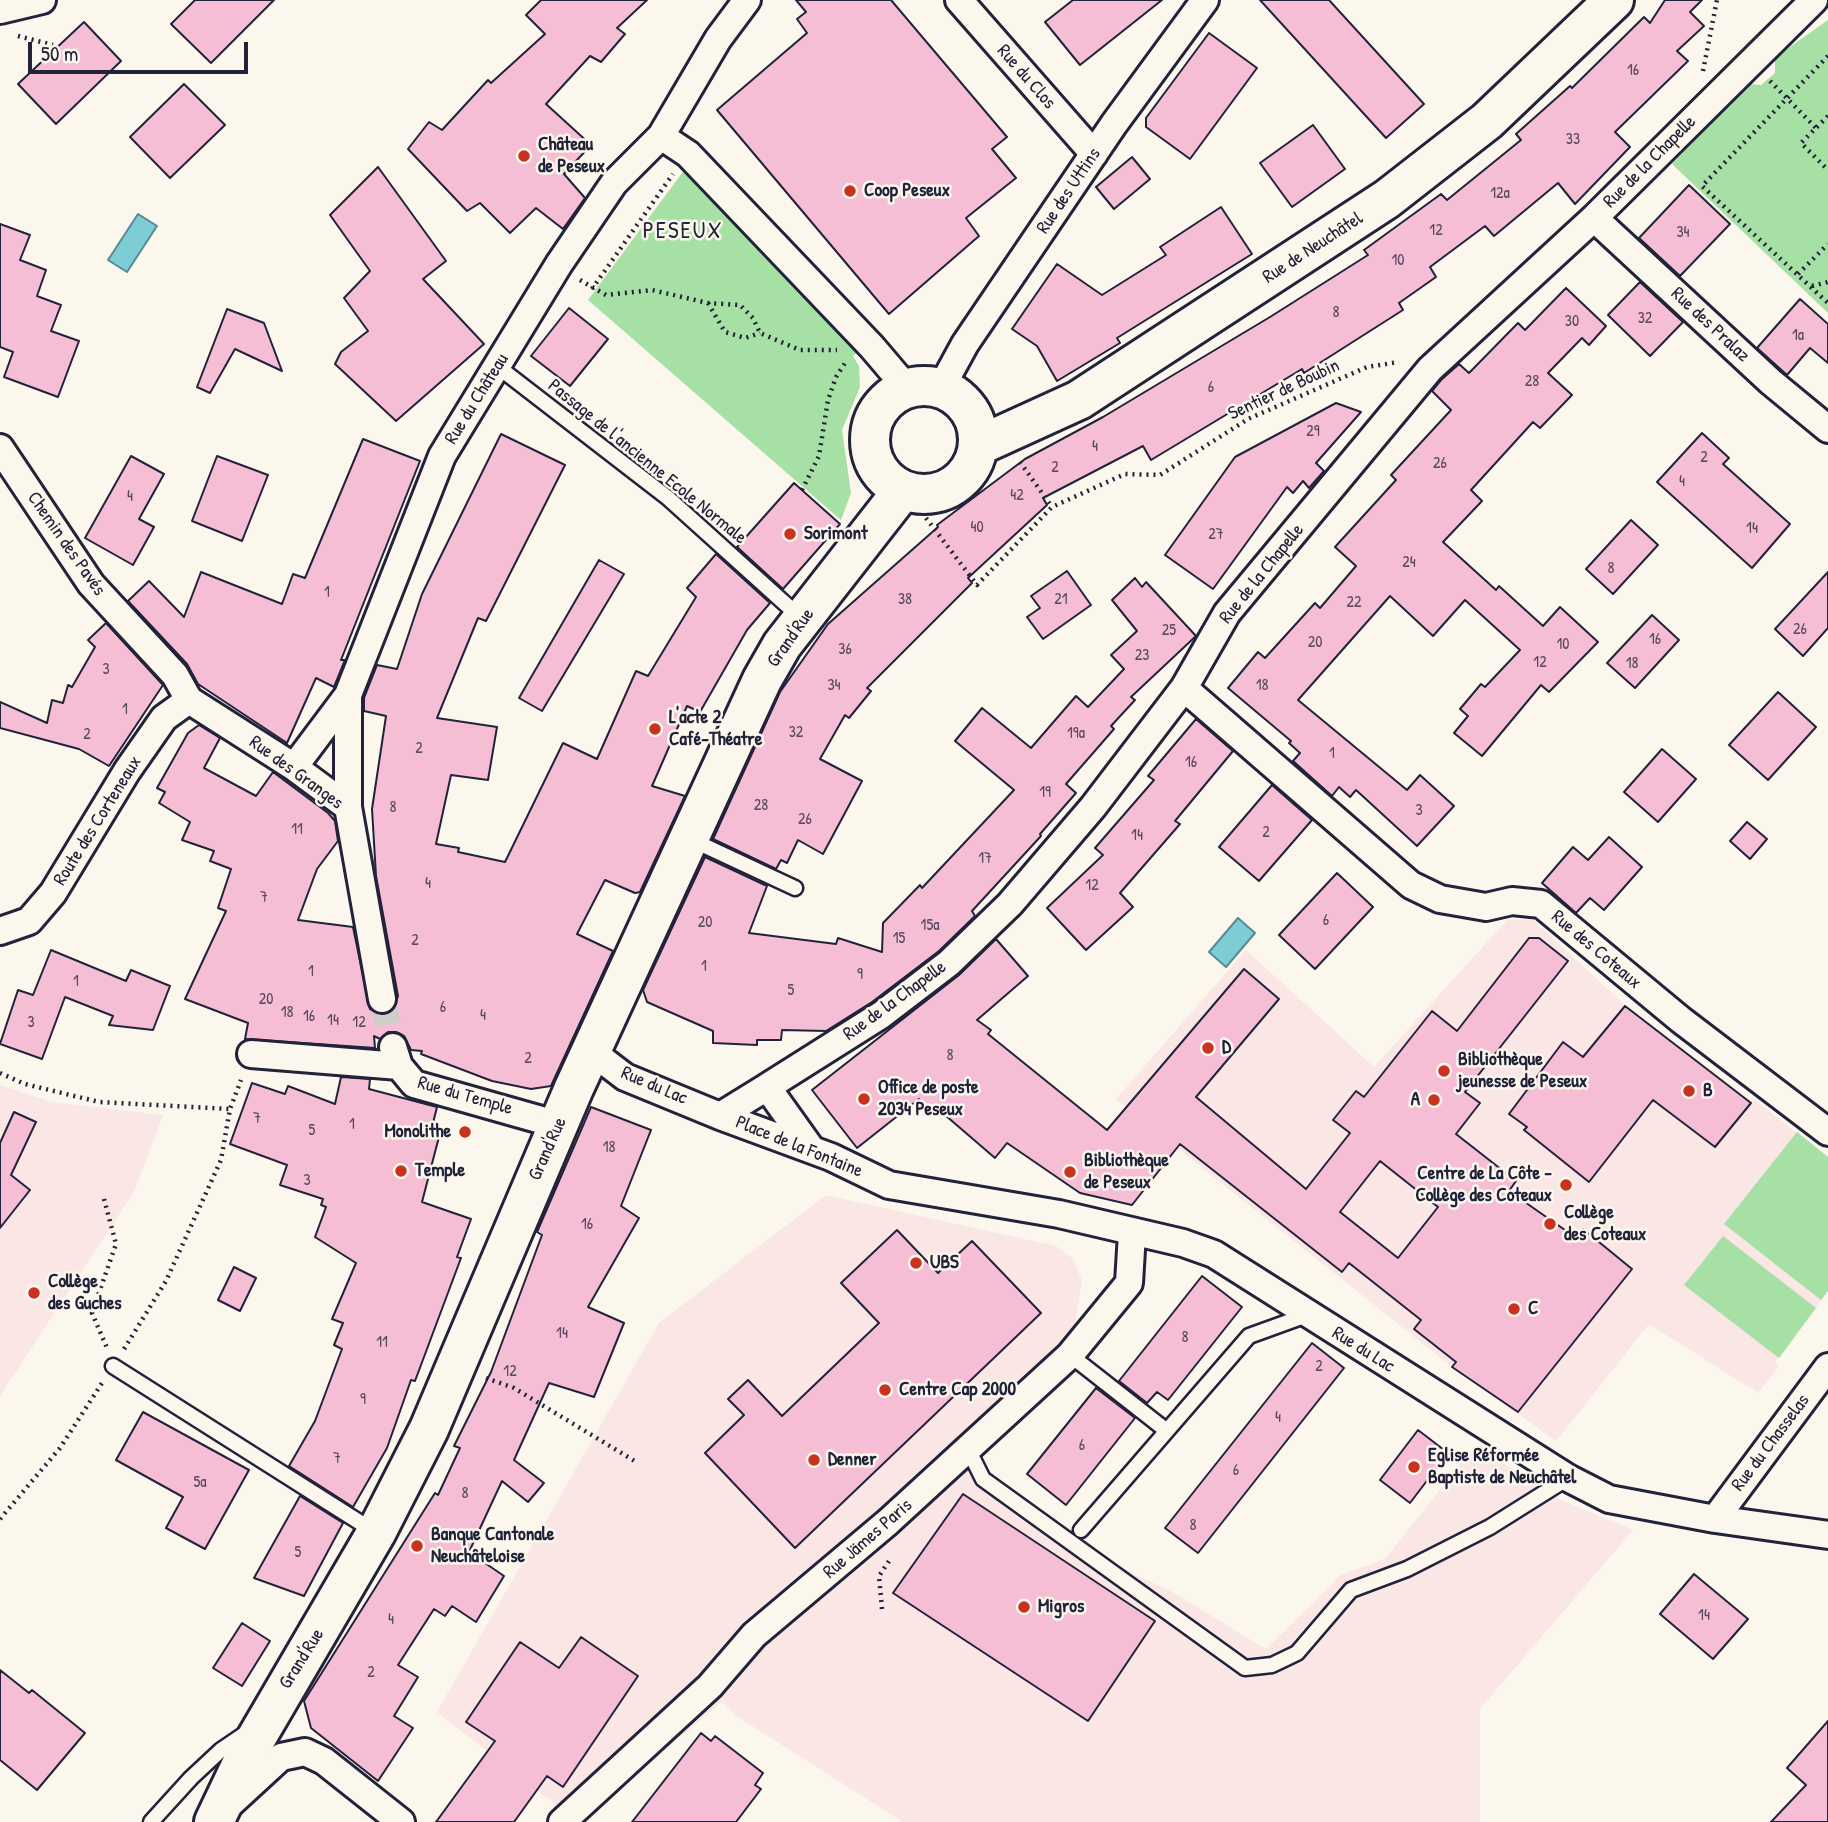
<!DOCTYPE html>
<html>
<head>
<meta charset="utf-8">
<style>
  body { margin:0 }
  #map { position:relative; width:1828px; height:1822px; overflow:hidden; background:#fbf7ec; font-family:"Patrick Hand",sans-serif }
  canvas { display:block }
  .scale { position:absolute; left:28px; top:42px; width:220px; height:32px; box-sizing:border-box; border:4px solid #22223b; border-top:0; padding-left:9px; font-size:21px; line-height:24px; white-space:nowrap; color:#22223b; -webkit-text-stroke:5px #fbf7ec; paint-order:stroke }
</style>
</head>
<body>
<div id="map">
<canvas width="1828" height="1822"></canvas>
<div class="scale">50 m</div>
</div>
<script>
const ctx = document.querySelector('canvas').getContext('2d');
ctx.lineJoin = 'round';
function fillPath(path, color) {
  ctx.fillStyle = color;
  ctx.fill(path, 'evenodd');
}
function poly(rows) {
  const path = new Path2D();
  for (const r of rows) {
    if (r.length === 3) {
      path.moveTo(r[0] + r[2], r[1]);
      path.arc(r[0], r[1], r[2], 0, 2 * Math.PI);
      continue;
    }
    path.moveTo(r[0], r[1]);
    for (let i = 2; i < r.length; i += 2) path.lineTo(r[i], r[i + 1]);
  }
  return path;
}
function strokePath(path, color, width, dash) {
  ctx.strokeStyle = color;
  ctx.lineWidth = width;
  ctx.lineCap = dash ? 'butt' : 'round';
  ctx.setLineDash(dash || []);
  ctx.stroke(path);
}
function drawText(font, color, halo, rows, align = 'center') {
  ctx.font = font + ' "Patrick Hand",sans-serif';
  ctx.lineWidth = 5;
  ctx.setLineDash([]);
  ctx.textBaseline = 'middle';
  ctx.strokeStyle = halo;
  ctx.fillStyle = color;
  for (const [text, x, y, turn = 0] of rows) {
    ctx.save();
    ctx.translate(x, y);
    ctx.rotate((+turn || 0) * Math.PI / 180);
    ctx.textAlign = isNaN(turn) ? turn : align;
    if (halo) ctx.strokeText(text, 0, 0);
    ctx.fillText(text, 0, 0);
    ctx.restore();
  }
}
const built = poly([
  [1508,919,1533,920,1625,1005,1750,1102,1754,1099,1828,1157,1828,1291,1775,1362,1779,1366,1758,1393,1649,1324,1556,1441,1452,1367,1116,1099,1246,950,1374,1067],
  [0,1085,52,1102,163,1115,135,1190,0,1396],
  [826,1195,1056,1246,1073,1259,1082,1281,1070,1355,968,1449,983,1479,1068,1542,1172,1592,1266,1649,1341,1575,1385,1559,1475,1446,1561,1500,1633,1530,1480,1709,1480,1822,903,1822,735,1715,722,1702,578,1822,437,1712,659,1323]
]);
const green = poly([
  [1828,20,1828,313,1672,164,1748,84,1761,85,1775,73,1775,61,1780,54],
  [685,169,858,351,853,356,859,366,860,387,842,430,851,493,841,520,588,300],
  [1797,1132,1828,1157,1828,1291,1821,1300,1724,1224],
  [1723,1236,1816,1308,1779,1358,1684,1285]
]);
const water = poly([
  [138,214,157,226,127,272,108,260,138,214],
  [1238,918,1255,933,1226,967,1209,952,1238,918]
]);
const building = poly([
  [195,0,274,0,211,63,171,24,195,0],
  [541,0,647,0,617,28,625,34,601,62,590,56,546,104,591,145,564,174,585,198,563,229,536,208,510,233,480,203,467,211,408,149,429,122,442,130,488,80,491,83,545,34,526,15,541,0],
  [796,0,891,0,1007,137,992,149,1016,178,966,218,979,236,889,314,717,110,807,33,797,19,806,12,796,0],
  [1073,0,1162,0,1080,65,1045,22,1073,0],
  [1260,0,1329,0,1424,104,1386,138,1260,0],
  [1665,0,1702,0,1690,12,1704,26,1677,51,1688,61,1615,132,1630,147,1575,204,1558,183,1494,236,1485,226,1430,267,1436,277,1399,303,1403,310,1304,373,1302,369,1151,460,1143,446,1043,498,1047,505,968,578,972,583,867,688,871,691,849,718,845,715,820,759,862,781,823,854,798,840,787,863,781,860,776,869,713,839,780,692,828,624,938,527,937,525,1025,459,1103,417,1270,317,1368,255,1364,250,1441,194,1447,200,1521,140,1516,134,1570,86,1572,88,1644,17,1650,23,1665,0],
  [84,22,121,61,56,124,18,84,84,22],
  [1209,33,1257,68,1190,159,1146,127,1146,118,1209,33],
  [184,84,225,125,170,178,130,137,184,84],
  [1313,125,1345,169,1292,207,1260,163,1313,125],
  [1132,157,1150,179,1114,209,1096,187,1132,157],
  [378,167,446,261,423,279,484,344,396,421,335,364,341,352,368,331,344,298,370,271,330,215,378,167],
  [1689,185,1730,224,1680,276,1639,238,1689,185],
  [1221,207,1252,254,1117,338,1120,343,1057,381,1037,346,1012,329,1057,264,1102,295,1166,255,1160,247,1221,207],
  [0,224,30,235,20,260,46,270,37,296,61,305,51,331,79,341,58,397,4,377,13,352,0,347,0,224],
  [1640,282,1683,322,1650,356,1608,315,1640,282],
  [1566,288,1606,326,1589,345,1582,338,1548,373,1572,395,1540,428,1533,422,1471,490,1482,501,1443,542,1496,590,1499,586,1543,626,1560,607,1598,642,1549,692,1541,685,1482,756,1454,733,1468,716,1460,709,1481,684,1485,687,1520,650,1465,600,1433,636,1390,596,1298,700,1407,790,1420,775,1454,806,1417,846,1356,790,1350,797,1339,787,1332,796,1293,761,1300,753,1289,743,1291,741,1228,688,1258,652,1265,658,1315,603,1320,608,1356,566,1335,547,1396,480,1391,475,1451,410,1432,391,1441,380,1459,364,1469,373,1518,323,1525,330,1566,288],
  [1800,299,1828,324,1828,363,1810,348,1787,375,1757,348,1800,299],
  [569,308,608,339,570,386,531,356,569,308],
  [227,309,264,323,282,371,235,349,210,393,197,387,227,309],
  [1336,403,1361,412,1316,463,1324,471,1309,488,1303,481,1293,493,1287,487,1213,589,1165,555,1235,457,1336,403],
  [1702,433,1729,458,1723,464,1790,524,1752,568,1657,482,1702,433],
  [501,434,565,465,486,621,478,618,437,718,497,727,488,780,451,775,436,844,459,848,458,852,505,862,563,743,597,759,636,671,648,676,696,597,687,588,716,554,770,603,747,630,700,712,687,706,652,786,685,796,640,892,635,893,605,880,577,934,613,951,551,1086,531,1089,492,1081,421,1054,422,1051,411,1050,404,1036,396,1032,388,1032,380,1039,374,1036,375,1048,245,1039,248,1023,185,999,226,911,218,908,231,869,210,861,214,851,182,840,190,822,159,803,165,792,157,788,188,733,199,725,220,738,204,768,256,796,273,772,328,813,335,821,338,841,317,869,298,920,353,927,370,1009,384,1015,393,1011,398,996,376,876,372,809,386,716,364,711,364,698,377,665,397,669,422,594,501,434],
  [363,439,420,461,341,660,345,660,334,687,316,678,287,743,198,684,187,664,128,601,149,581,184,617,201,572,282,604,293,574,305,578,363,439],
  [131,456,164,474,139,519,154,527,133,565,85,538,131,456],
  [217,456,268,475,242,541,192,521,217,456],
  [794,483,840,524,783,589,737,547,794,483],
  [1631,520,1658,545,1613,594,1586,569,1631,520],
  [599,560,624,574,542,711,519,698,599,560],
  [1067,571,1091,605,1043,639,1027,617,1040,608,1031,596,1067,571],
  [1828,572,1828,628,1803,656,1775,629,1828,572],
  [1135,578,1142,587,1146,582,1196,636,1131,697,1135,700,1111,726,1114,729,1066,784,1076,793,1040,834,1041,836,972,911,975,916,939,951,872,1002,826,1031,782,1030,781,1040,757,1040,757,1045,713,1043,713,1031,647,1002,643,990,705,857,767,886,749,933,836,944,838,938,882,952,883,923,920,885,922,888,1014,790,955,741,982,708,1031,748,1076,696,1088,707,1124,669,1111,655,1137,631,1112,600,1135,578],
  [1652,615,1679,640,1635,688,1607,663,1652,615],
  [106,623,163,685,109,766,79,749,0,728,0,702,47,723,52,700,63,703,68,685,72,687,95,647,88,640,106,623],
  [1778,692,1816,727,1768,780,1729,745,1778,692],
  [1196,719,1233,751,1175,821,1180,824,1120,893,1133,907,1086,950,1047,908,1103,855,1095,848,1154,780,1148,776,1196,719],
  [1662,749,1696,779,1658,822,1624,792,1662,749],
  [1272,785,1312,820,1259,881,1219,847,1272,785],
  [1747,822,1767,839,1750,859,1730,841,1747,822],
  [1609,837,1642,867,1604,910,1590,898,1576,913,1542,883,1573,847,1588,860,1609,837],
  [1337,873,1373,907,1315,969,1279,935,1337,873],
  [1529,938,1539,938,1568,961,1465,1092,1480,1103,1456,1134,1516,1181,1509,1191,1575,1237,1583,1229,1632,1269,1518,1412,1452,1367,1456,1362,1414,1329,1421,1320,1349,1263,1342,1272,1180,1144,1132,1205,1080,1193,1007,1143,995,1158,938,1109,930,1115,919,1099,857,1148,812,1090,959,975,996,939,1028,976,977,1020,991,1030,988,1034,1107,1130,1244,969,1279,999,1196,1097,1306,1189,1350,1133,1333,1120,1356,1091,1364,1097,1432,1011,1457,1031,1529,938],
  [1380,1161,1438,1207,1398,1258,1340,1212,1380,1161],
  [51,950,126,981,131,970,170,986,153,1030,109,1025,113,1016,65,997,42,1059,0,1044,18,990,33,995,51,950],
  [1625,1006,1751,1103,1715,1147,1653,1100,1589,1182,1524,1130,1527,1127,1509,1114,1563,1042,1583,1057,1625,1006],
  [341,1077,370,1079,369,1089,437,1107,431,1131,440,1133,422,1202,471,1219,457,1257,461,1258,415,1381,411,1380,387,1448,353,1507,289,1466,315,1421,342,1349,334,1345,343,1323,332,1319,356,1263,315,1237,326,1207,321,1205,323,1199,280,1185,287,1165,230,1144,252,1083,285,1094,288,1086,335,1104,341,1077],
  [591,1107,651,1130,621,1206,639,1218,588,1307,624,1323,594,1397,549,1383,514,1460,544,1483,528,1502,502,1481,469,1552,504,1576,476,1622,452,1606,445,1616,434,1609,398,1665,418,1677,394,1716,413,1728,378,1781,311,1728,304,1701,435,1493,438,1495,460,1448,454,1446,491,1372,542,1235,537,1232,591,1107],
  [14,1112,36,1122,11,1175,30,1190,0,1228,0,1143,14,1112],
  [897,1230,938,1273,972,1241,1041,1313,795,1548,705,1453,744,1415,728,1399,748,1380,782,1416,879,1323,841,1283,897,1230],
  [234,1267,256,1278,240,1311,218,1300,234,1267],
  [1202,1276,1242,1307,1168,1400,1157,1392,1147,1403,1119,1381,1202,1276],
  [1312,1343,1344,1368,1198,1553,1165,1528,1312,1343],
  [1096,1388,1135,1418,1066,1505,1027,1474,1096,1388],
  [143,1412,249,1470,205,1549,166,1528,183,1497,116,1460,143,1412],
  [1418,1430,1448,1453,1410,1503,1380,1480,1418,1430],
  [963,1494,1155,1621,1088,1721,893,1593,963,1494],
  [300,1496,343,1523,304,1596,254,1578,300,1496],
  [1694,1574,1748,1619,1713,1659,1660,1614,1694,1574],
  [242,1623,270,1641,242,1686,213,1668,242,1623],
  [581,1637,638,1676,563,1787,547,1776,514,1822,436,1822,495,1741,466,1722,520,1642,559,1668,581,1637],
  [0,1670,29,1693,32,1690,85,1733,37,1790,0,1760,0,1670],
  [1828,1721,1828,1822,1771,1822,1806,1785,1787,1768,1828,1721],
  [701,1733,711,1741,715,1736,763,1773,755,1785,761,1789,736,1822,632,1822,701,1733]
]);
const minorTunnel = poly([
  [382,999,393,1047]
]);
const path = poly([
  [18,36,53,45],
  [1828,56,1702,186,1828,303],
  [1703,71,1717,0],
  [1770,81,1816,128],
  [1828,116,1801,143,1828,170],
  [1798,274,1828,244],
  [580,280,606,295,652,290,708,303,740,305,753,318,760,333,800,350,837,350],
  [1812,286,1828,282],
  [592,289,673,174],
  [708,303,725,332,745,338,760,333],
  [1020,462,1052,507],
  [802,490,819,456,828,400,836,377,847,360],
  [926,518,977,585,1052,507,1125,474,1160,475,1248,419,1367,367,1399,362],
  [0,1073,25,1084,99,1102,230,1109],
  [104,1199,116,1244,92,1313,107,1348],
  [124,1349,166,1281,221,1160,230,1109,241,1080],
  [486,1378,514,1388,638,1463],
  [0,1519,60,1448,102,1383],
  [882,1609,879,1576,891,1558]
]);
const service = poly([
  [497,366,668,498,801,618],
  [690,839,795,888],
  [1070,1355,1167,1431],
  [113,1366,375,1532],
  [968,1449,983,1479,1245,1668,1272,1665,1297,1653,1351,1590,1407,1569,1490,1527,1568,1478],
  [1081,1530,1249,1336,1307,1315],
  [151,1822,191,1778,221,1750,246,1733]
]);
const minor = poly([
  [959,0,1094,154],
  [0,10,42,0],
  [661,136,688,154,872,347,906,387],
  [1594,218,1771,382,1828,429],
  [941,388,965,344,1114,124,1205,0],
  [0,448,91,584,175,675,189,700,294,767,348,807],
  [1184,688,1411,885,1440,899,1486,907,1512,901,1541,904,1681,1020,1828,1132],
  [348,695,348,807,382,999],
  [294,767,348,695,442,456,559,264,614,183,661,136,718,39,747,0],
  [0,931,29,921,53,893,127,771,164,718,189,700],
  [393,1047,399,1066,414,1084,559,1125],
  [591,1051,625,1077,720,1116],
  [251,1054,399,1066],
  [767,1087,720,1116,831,1157,889,1185,1059,1214,1183,1243,1214,1254,1568,1478,1609,1499,1715,1519,1828,1535],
  [812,1150,767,1087,881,1015,949,963,1010,904,1093,807,1184,688,1227,613,1430,369,1594,218,1814,0],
  [1715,1519,1828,1367],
  [232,1802,281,1757,305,1752,324,1761,401,1822],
  [562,1822,710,1686,754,1635,888,1522,1070,1355,1129,1283,1132,1233]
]);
const primary = poly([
  [924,440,54],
  [978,446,1079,400,1387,199,1487,121,1614,0],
  [214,1822,244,1759,376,1533,429,1429,574,1088,762,680,782,645,903,490]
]);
const markers = [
  [524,156,7,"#c8321e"],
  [850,191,7,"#c8321e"],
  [790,534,7,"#c8321e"],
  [655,729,7,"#c8321e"],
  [1208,1048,7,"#c8321e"],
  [1444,1071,7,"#c8321e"],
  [1689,1091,7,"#c8321e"],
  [864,1099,7,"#c8321e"],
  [1434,1100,7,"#c8321e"],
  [465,1132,7,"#c8321e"],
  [401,1171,7,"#c8321e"],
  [1070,1172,7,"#c8321e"],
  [1566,1185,7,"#c8321e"],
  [1550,1224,7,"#c8321e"],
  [916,1263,7,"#c8321e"],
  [34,1293,7,"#c8321e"],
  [1514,1309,7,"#c8321e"],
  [885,1390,7,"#c8321e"],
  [814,1460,7,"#c8321e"],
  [1414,1467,7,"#c8321e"],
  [417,1546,7,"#c8321e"],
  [1024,1607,7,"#c8321e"]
];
const numberNames = [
  ["16",1633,71],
  ["33",1573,140],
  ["12a",1500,194],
  ["12",1436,231],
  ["34",1683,233],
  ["10",1398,261],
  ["8",1336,313],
  ["32",1645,319],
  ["30",1572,322],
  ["1a",1798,336],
  ["28",1532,382],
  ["6",1211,388],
  ["29",1313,432],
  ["4",1095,447],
  ["2",1704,458],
  ["26",1440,464],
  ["2",1055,468],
  ["4",1682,482],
  ["42",1017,496],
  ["4",130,497],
  ["40",977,528],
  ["14",1752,529],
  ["27",1216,535],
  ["24",1409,563],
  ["8",1611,569],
  ["1",327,593],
  ["38",905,600],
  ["21",1061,600],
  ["22",1354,603],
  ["26",1800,630],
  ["25",1169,631],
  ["16",1655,640],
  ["20",1315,643],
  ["10",1563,645],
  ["36",845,650],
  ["23",1142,656],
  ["12",1540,663],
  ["18",1632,664],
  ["3",106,670],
  ["34",834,686],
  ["18",1262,686],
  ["1",125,710],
  ["32",796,733],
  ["19a",1076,734],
  ["2",87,735],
  ["2",419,749],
  ["1",1332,754],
  ["16",1191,763],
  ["19",1045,793],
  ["28",761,806],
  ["8",393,808],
  ["3",1419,811],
  ["26",805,820],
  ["11",297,830],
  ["2",1266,833],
  ["14",1137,836],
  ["17",985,859],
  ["4",428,884],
  ["12",1092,886],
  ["7",264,898],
  ["6",1326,921],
  ["20",705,923],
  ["15a",930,926],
  ["15",899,939],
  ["2",415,941],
  ["1",704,967],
  ["1",311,972],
  ["9",860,975],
  ["1",76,982],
  ["5",791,991],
  ["20",266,1000],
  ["6",443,1008],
  ["18",287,1013],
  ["4",483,1016],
  ["16",309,1017],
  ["14",333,1021],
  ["3",31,1023],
  ["12",359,1023],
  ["8",950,1056],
  ["2",528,1059],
  ["7",257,1119],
  ["1",352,1125],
  ["5",312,1131],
  ["18",609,1148],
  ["3",307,1181],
  ["16",587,1225],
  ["14",562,1334],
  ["8",1185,1338],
  ["11",382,1343],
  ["2",1319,1367],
  ["12",510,1372],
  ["9",363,1400],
  ["4",1278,1418],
  ["6",1082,1446],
  ["7",337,1459],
  ["6",1236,1471],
  ["5a",200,1483],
  ["8",465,1494],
  ["8",1193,1526],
  ["5",298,1553],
  ["14",1704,1616],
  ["4",391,1620],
  ["2",371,1673]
];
const streetNames = [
  ["Rue du Clos",1026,77,49],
  ["Rue de la Chapelle",1650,162,-45],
  ["Rue des Uttins",1069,191,-56],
  ["Rue de Neuchâtel",1313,248,-33],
  ["Rue des Pralaz",1710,325,43],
  ["Sentier de Boubin",1284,390,-25],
  ["Rue du Château",477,399,-58],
  ["Passage de l'ancienne Ecole Normale",647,462,39],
  ["Chemin des Pavés",66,544,55],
  ["Rue de la Chapelle",1262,574,-51],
  ["Grand'Rue",791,638,-55],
  ["Rue des Granges",296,773,36],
  ["Route des Corteneaux",98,821,-58],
  ["Rue des Coteaux",1596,950,40],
  ["Rue de la Chapelle",895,1001,-36],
  ["Rue du Lac",654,1086,23],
  ["Rue du Temple",465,1096,16],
  ["Place de la Fontaine",799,1147,22],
  ["Grand'Rue",548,1149,-66],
  ["Rue du Lac",1363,1350,32],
  ["Rue du Chasselas",1771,1443,-53],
  ["Rue Jämes Paris",868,1539,-41],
  ["Grand'Rue",302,1659,-58]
];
const poiNames = [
  ["Château",538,145],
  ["de Peseux",538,167],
  ["Coop Peseux",864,191],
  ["Sorimont",804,534],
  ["L'acte 2",669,718],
  ["Café-Théatre",669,740],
  ["D",1222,1048],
  ["Bibliothèque",1458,1060],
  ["jeunesse de Peseux",1458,1082],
  ["Office de poste",878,1088],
  ["2034 Peseux",878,1110],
  ["B",1703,1091],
  ["A",1420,1100,"right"],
  ["Monolithe",451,1132,"right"],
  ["Bibliothèque",1084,1161],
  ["de Peseux",1084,1183],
  ["Temple",415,1171],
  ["Centre de La Côte -",1552,1174,"right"],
  ["Collège des Coteaux",1552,1196,"right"],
  ["Collège",1564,1213],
  ["des Coteaux",1564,1235],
  ["UBS",930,1263],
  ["Collège",48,1282],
  ["des Guches",48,1304],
  ["C",1528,1309],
  ["Centre Cap 2000",899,1390],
  ["Eglise Réformée",1428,1456],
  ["Baptiste de Neuchâtel",1428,1478],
  ["Denner",828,1460],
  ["Banque Cantonale",431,1535],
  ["Neuchâteloise",431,1557],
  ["Migros",1038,1607]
];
const quarterNames = [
  ["PESEUX",683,232]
];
fillPath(built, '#f9e6e5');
fillPath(green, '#a6e0a5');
fillPath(water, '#7ccdd4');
strokePath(water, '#588997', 2);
fillPath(building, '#f5bed5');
strokePath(building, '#22223b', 2);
strokePath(minorTunnel, '#d0ccc9', 26, [26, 13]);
strokePath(service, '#22223b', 19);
strokePath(minor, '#22223b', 32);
strokePath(primary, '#22223b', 44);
strokePath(path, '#22223b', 4.5, [2, 5]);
strokePath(service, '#fbf7ec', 14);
strokePath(minor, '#fbf7ec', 26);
strokePath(primary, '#fbf7ec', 38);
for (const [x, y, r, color] of markers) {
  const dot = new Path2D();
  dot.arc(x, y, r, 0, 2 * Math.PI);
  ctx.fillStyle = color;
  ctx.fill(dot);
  strokePath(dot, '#fbf7ec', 2.5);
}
drawText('16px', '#574962', null, numberNames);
drawText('19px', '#22223b', '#fbf7ec', streetNames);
drawText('bold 19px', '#22223b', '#fbf7ec', poiNames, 'left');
ctx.letterSpacing = '2px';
drawText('23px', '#22223b', '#fbf7ec', quarterNames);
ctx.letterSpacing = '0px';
</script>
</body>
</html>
